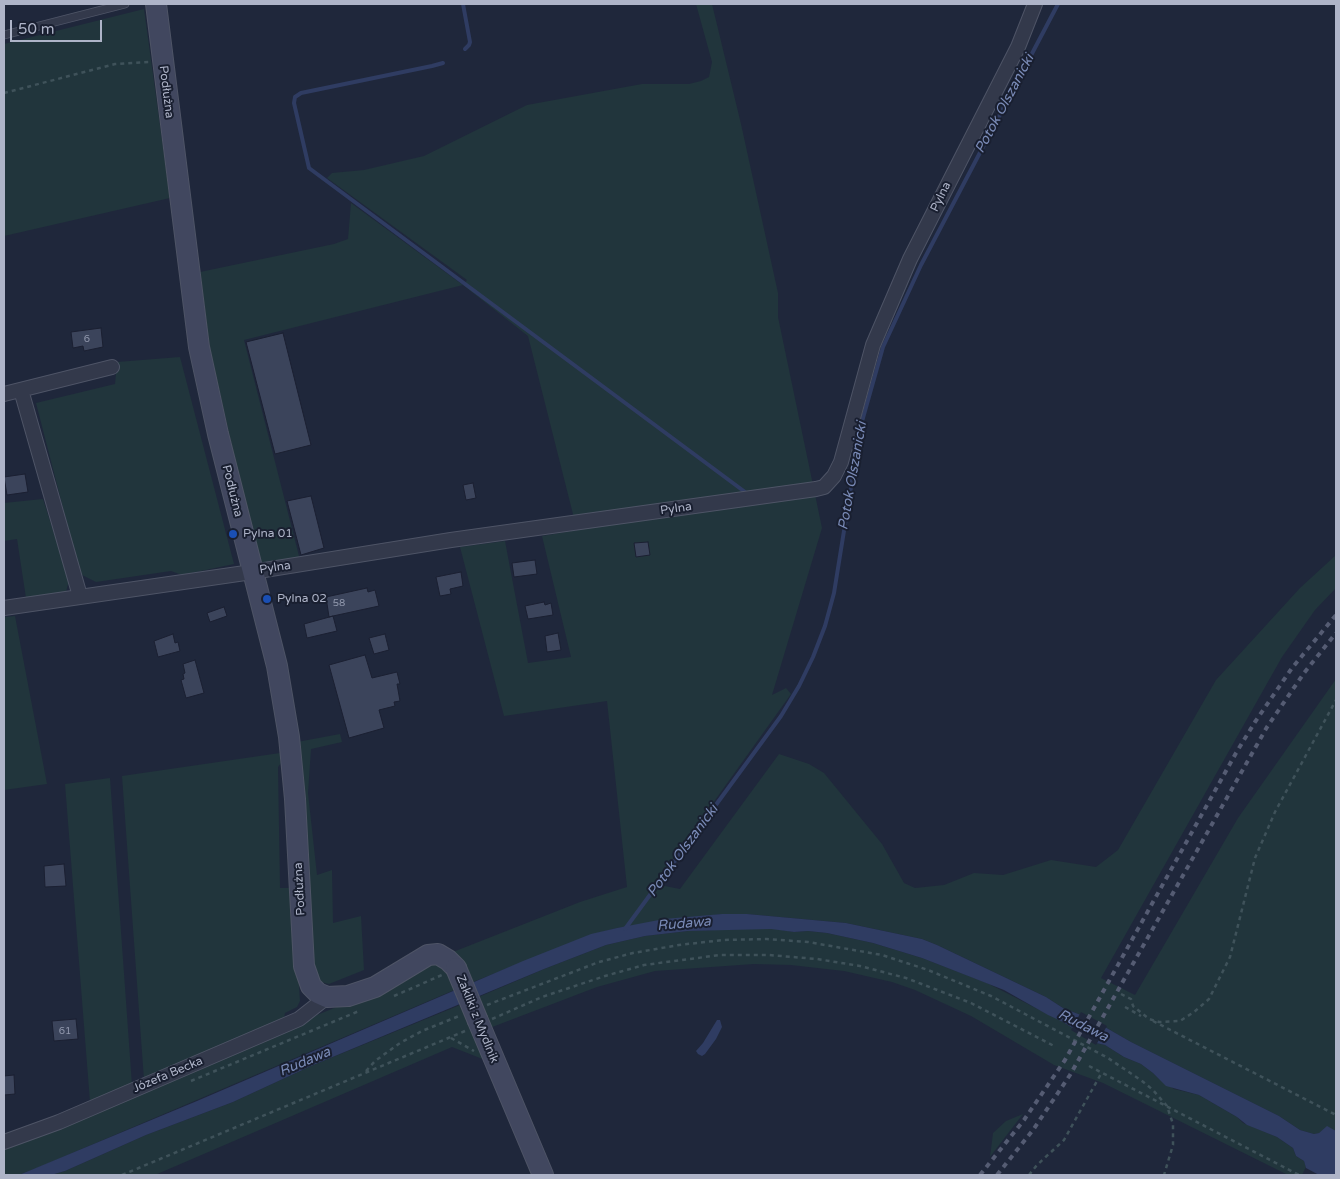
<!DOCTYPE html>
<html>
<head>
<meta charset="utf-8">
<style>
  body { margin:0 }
  #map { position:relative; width:1340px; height:1179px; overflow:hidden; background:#1f273b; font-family:"Varela Round",sans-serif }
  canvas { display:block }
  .frame { position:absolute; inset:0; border:5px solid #aeb4c8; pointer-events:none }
  .scale { position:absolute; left:10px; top:20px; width:92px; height:22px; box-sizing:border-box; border:2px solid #aeb4c8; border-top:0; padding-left:6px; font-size:15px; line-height:18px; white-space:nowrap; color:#aeb4c8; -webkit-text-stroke:4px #191f30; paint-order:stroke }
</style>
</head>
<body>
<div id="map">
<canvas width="1340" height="1179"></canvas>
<div class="frame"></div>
<div class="scale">50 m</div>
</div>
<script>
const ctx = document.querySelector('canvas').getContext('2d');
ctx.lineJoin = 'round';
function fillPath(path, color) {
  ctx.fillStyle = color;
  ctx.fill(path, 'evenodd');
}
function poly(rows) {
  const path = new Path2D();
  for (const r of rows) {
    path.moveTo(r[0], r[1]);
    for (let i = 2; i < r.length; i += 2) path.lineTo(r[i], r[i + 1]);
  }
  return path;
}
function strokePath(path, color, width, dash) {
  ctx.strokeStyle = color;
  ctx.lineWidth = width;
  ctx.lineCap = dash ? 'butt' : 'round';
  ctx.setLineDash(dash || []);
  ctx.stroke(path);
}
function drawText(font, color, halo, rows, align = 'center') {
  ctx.font = font + ' "Varela Round",sans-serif';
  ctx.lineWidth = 4;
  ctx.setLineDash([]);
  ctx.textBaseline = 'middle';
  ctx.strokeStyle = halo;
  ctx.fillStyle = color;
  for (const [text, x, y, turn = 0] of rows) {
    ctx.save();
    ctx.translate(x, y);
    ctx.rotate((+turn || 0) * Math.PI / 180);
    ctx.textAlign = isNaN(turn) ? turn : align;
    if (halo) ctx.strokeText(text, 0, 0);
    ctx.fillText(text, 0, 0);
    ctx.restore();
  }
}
const green = poly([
  [696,4,712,4,741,124,778,293,778,317,822,528,772,695,786,688,791,694,655,884,680,889,779,754,809,764,824,773,882,844,904,883,915,888,944,885,974,873,1003,875,1051,860,1096,867,1118,850,1216,680,1300,588,1336,555,1336,588,1315,610,1282,657,1101,978,1135,995,1238,818,1336,679,1336,1131,1327,1127,1319,1133,1314,1134,1300,1130,1279,1116,1131,1042,1091,1019,1063,1008,1046,997,937,945,922,939,846,923,747,914,722,914,617,928,591,935,468,984,453,952,580,902,627,887,607,701,504,716,460,547,505,541,528,663,571,657,542,536,577,530,528,336,463,285,244,340,300,560,259,566,210,349,200,272,334,244,348,239,351,203,463,285,467,280,327,178,332,173,364,170,424,156,527,105,642,84,689,84,701,81,709,77,712,62],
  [144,9,170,198,4,236,4,44],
  [180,357,234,564,182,575,171,571,96,582,80,574,36,403,115,384,117,362],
  [43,499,69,580,66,592,26,598,17,539,4,541,4,503],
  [15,616,47,784,4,790,4,617],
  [340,734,342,742,311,749,308,793,317,875,332,870,333,923,361,916,364,970,329,984,317,981,308,931,297,742],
  [280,753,281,763,278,767,280,888,293,888,300,1001,297,1007,285,1013,284,1018,144,1080,122,776],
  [110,778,132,1085,90,1102,65,784],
  [739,929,776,929,794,932,808,931,827,933,873,943,922,958,987,983,1063,1022,1096,1043,1105,1045,1124,1057,1141,1064,1153,1073,1159,1079,1174,1089,1199,1095,1237,1117,1243,1123,1277,1137,1293,1148,1296,1156,1304,1161,1306,1167,1302,1175,1288,1175,1103,1083,1054,1065,971,1016,915,990,892,982,844,971,791,965,754,964,655,971,597,987,487,1029,474,999,544,969,606,945,645,936,688,931],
  [438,963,445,966,459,988,42,1166,19,1175,4,1175,4,1143,388,986,430,965],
  [465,1003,485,1060,452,1047,155,1175,51,1175,65,1171,146,1135,233,1102,311,1066],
  [1023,1114,1006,1136,990,1157,993,1133,1006,1121]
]);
const water = poly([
  [722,914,747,914,846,923,922,939,937,945,1046,997,1063,1008,1091,1019,1131,1042,1279,1116,1300,1130,1314,1134,1319,1133,1327,1126,1336,1131,1336,1175,1319,1175,1306,1168,1304,1161,1296,1156,1293,1148,1277,1137,1247,1125,1237,1117,1199,1095,1166,1086,1153,1073,1141,1064,1124,1057,1105,1045,1096,1043,1063,1022,1048,1015,1004,990,922,958,873,943,827,933,808,931,794,932,771,929,688,931,645,936,606,945,544,969,311,1066,233,1102,146,1135,65,1171,51,1175,19,1175,197,1101,523,961,591,934,617,928,664,919],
  [717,1020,720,1020,722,1027,716,1039,705,1054,702,1056,698,1054,696,1051,703,1043]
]);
const pier = poly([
  [1081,1012,1107,1026,1096,1045,1071,1030]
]);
const stream = poly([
  [463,4,470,42,469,45,465,49],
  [443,63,432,66,301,93,295,97,294,103,309,168,745,492],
  [625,929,781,716,799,686,813,657,825,626,834,593,861,425,883,347,921,265,1058,4]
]);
const building = poly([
  [101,328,103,347,84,351,83,346,73,348,71,332,101,328],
  [283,333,311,445,275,454,246,342,283,333],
  [25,474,28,492,7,495,4,477,25,474],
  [473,483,476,498,466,500,463,485,473,483],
  [311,496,324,548,301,555,287,501,311,496],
  [648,542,650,555,636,557,634,543,648,542],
  [535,560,537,574,514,577,512,563,535,560],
  [461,572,463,586,450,589,451,594,440,596,436,577,461,572],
  [367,588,368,592,375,590,379,606,333,616,337,631,307,638,304,624,333,616,329,617,326,597,367,588],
  [544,602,545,605,551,603,553,615,528,619,525,606,544,602],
  [224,607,227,616,210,622,207,613,224,607],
  [558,633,561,650,547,652,545,636,558,633],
  [173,634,175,643,178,642,180,651,158,657,154,641,173,634],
  [385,634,389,650,374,654,369,638,385,634],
  [365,655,372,678,397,672,400,684,397,684,400,701,394,702,395,706,379,710,384,728,349,738,329,665,365,655],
  [195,660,204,693,186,698,181,680,184,679,183,674,185,673,183,664,195,660],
  [64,864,66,886,45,887,44,866,64,864],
  [76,1019,78,1039,54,1041,52,1021,76,1019],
  [14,1075,15,1094,4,1095,4,1076,14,1075]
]);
const path = poly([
  [4,93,115,64,149,62],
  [1121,994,1131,999,1133,1006,1149,1019,1159,1022,1180,1021,1194,1012,1209,999,1230,957,1255,858,1275,812,1336,700],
  [394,996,442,975],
  [487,1005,599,962,633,953,679,945,723,940,767,939,808,942,882,955,928,970,991,996,1108,1058,1142,1081,1153,1090,1167,1106,1173,1124,1173,1145,1164,1175],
  [1125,1007,1141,1016],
  [492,1019,542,997,605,976,644,965,720,955,769,955,817,959,860,966,906,978,971,1003,1056,1047],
  [1153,1021,1336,1115],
  [451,1038,474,1051],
  [1089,1066,1299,1175],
  [366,1071,375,1061,400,1043,422,1031,459,1016],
  [191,1081,359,1011],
  [122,1175,465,1031],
  [1029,1175,1037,1165,1064,1140,1102,1072]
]);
const lane = poly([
  [4,35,125,4]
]);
const street = poly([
  [21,390,80,596],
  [4,394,112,367],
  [4,608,252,572,451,540,816,489,824,487,834,476,841,462,873,345,910,259,1018,47,1035,4],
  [4,1142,59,1122,299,1019,327,997]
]);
const secondary = poly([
  [156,4,199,347,218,434,277,666,289,737,295,799,304,966,311,986,318,993,327,997,348,996,375,987,428,955,438,954,448,960,456,968],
  [478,1021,543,1175]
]);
const rail = poly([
  [980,1175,1024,1120,1065,1060,1236,753,1255,722,1292,668,1336,615],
  [997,1175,1033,1130,1070,1075,1267,727,1304,673,1336,633]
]);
const secondaryBridge = poly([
  [456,968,478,1021]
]);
const markers = [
  [233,534,5,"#1a4fb4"],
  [267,599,5,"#1a4fb4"]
];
const numberNames = [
  ["6",87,339],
  ["58",339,603],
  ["61",65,1031]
];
const streetNames = [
  ["Podłużna",166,92,83],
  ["Pylna",941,197,-64],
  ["Podłużna",232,491,76],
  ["Pylna",676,509,-8],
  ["Pylna",275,568,-9],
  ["Podłużna",300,889,-93],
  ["Zakliki z Mydlnik",477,1019,68],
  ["Józefa Becka",168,1075,-23]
];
const poiNames = [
  ["Pylna 01",243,534],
  ["Pylna 02",277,599]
];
const waterNames = [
  ["Potok Olszanicki",1005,104,-62],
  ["Potok Olszanicki",853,476,-80],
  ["Potok Olszanicki",683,851,-54],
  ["Rudawa",684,924,-5],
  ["Rudawa",1083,1026,27],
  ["Rudawa",305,1062,-23]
];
fillPath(green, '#21353c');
fillPath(water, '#2f3c62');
fillPath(pier, '#1f273b');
strokePath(stream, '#2f3c62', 4);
fillPath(building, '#3b445b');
strokePath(building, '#1b2032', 1);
strokePath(lane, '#4e5466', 9);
strokePath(street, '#4e5466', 16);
strokePath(secondary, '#4e5466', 22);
strokePath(path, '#3f525a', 2.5, [4, 4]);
strokePath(lane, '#33394b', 7);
strokePath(street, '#33394b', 14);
strokePath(secondary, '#41475f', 20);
strokePath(rail, '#555c73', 4, [5, 5]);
strokePath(secondaryBridge, '#4e5466', 22, []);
strokePath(secondaryBridge, '#41475f', 20);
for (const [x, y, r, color] of markers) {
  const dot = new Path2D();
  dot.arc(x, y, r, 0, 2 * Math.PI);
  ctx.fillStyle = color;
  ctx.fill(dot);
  strokePath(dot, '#191f30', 2);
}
drawText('10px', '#9198ad', null, numberNames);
drawText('12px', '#aeb4c8', '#191f30', streetNames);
drawText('12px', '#aeb4c8', '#191f30', poiNames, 'left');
drawText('italic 14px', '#7a8bb7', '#191f30', waterNames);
</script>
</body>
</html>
